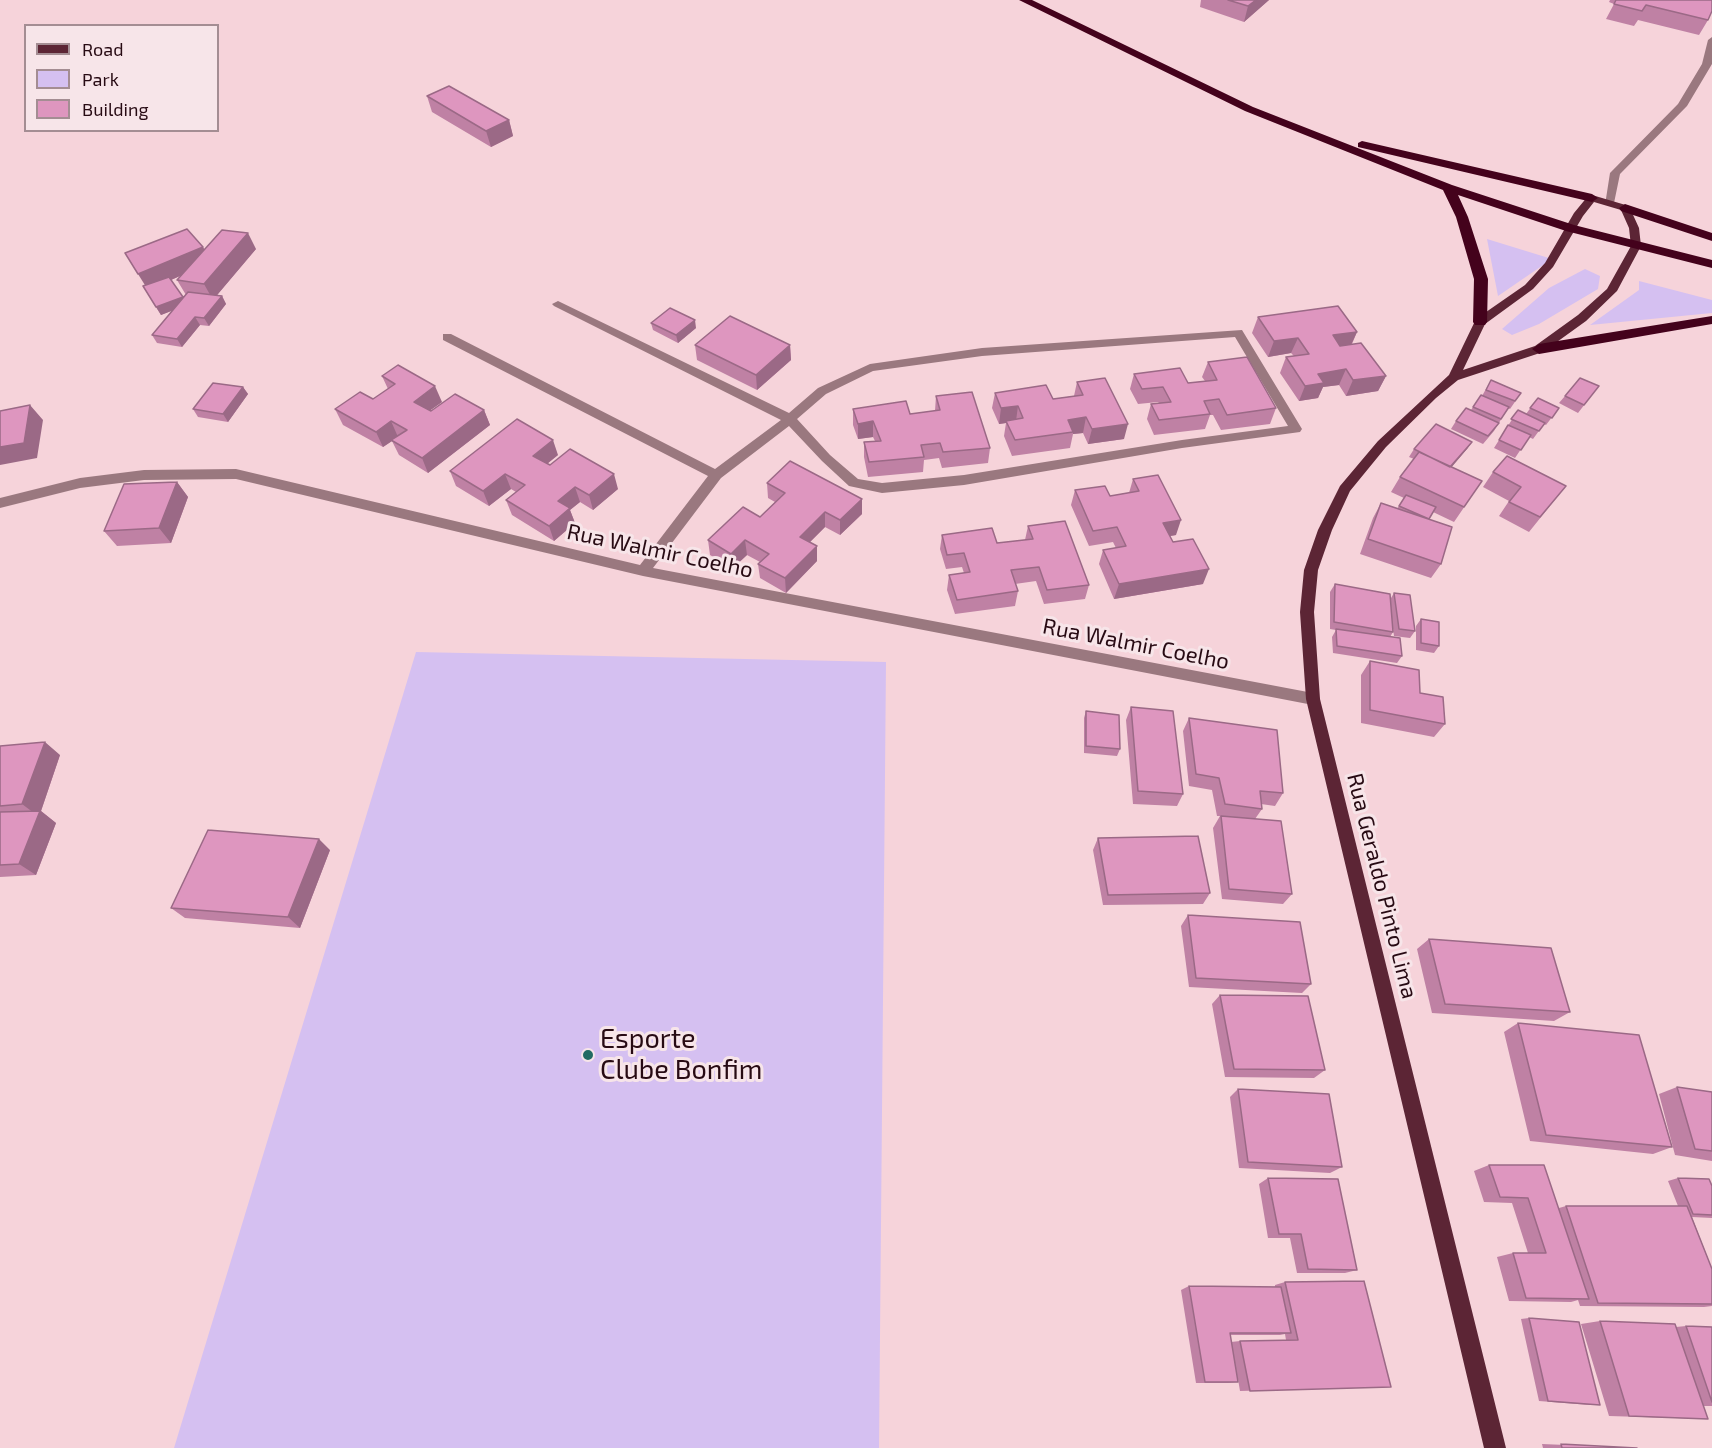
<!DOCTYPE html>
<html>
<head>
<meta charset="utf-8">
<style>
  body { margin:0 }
  #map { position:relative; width:1712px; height:1448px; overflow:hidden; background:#f6d3da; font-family:"Exo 2",sans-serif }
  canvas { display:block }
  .legend { position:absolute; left:24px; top:24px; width:195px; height:108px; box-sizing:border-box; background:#f7e5e9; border:2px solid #a48d93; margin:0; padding:8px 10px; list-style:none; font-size:18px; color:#270a13 }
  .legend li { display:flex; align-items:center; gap:12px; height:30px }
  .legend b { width:30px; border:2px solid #a48d93 }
</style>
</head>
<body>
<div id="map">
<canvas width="1712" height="1448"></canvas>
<ul class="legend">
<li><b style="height:8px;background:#5c2535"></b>Road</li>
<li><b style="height:16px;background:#d5c0f1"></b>Park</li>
<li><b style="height:16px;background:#de96bf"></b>Building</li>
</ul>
</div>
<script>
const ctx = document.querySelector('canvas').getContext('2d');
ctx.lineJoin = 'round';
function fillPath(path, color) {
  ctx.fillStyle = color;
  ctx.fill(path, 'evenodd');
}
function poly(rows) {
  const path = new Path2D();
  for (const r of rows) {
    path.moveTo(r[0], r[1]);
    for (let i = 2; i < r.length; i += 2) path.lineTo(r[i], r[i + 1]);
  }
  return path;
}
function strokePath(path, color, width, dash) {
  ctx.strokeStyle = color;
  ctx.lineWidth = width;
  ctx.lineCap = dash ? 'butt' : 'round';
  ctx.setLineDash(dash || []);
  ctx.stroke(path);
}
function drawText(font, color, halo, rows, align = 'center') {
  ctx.font = font + ' "Exo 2",sans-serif';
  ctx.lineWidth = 6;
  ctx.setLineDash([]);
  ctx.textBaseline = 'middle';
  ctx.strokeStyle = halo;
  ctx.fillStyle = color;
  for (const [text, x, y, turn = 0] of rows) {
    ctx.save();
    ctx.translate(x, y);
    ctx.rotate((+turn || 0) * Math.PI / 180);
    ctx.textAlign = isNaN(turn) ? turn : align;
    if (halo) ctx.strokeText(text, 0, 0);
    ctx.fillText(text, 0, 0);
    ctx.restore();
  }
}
const green = poly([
  [1487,239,1552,259,1498,296],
  [1585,269,1600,276,1598,289,1539,324,1512,335,1502,329,1549,288],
  [1639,281,1712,300,1712,313,1590,325,1639,290],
  [416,652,886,662,879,1448,174,1448]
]);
const minor = poly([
  [1712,37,1712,64,1687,106,1620,174,1614,203,1605,205,1610,173,1678,104,1702,64,1708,40,1712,37],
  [558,301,789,413,818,388,870,364,982,348,1242,330,1302,429,1300,432,1182,448,964,485,882,493,849,486,822,461,789,426,721,478,653,568,1313,693,1318,695,1320,699,1318,703,1313,705,643,576,236,479,144,480,80,488,0,508,0,498,80,478,144,470,236,469,640,565,708,476,443,340,443,334,451,334,715,469,781,420,554,306,552,304,558,301],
  [1235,337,1288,426,1182,440,964,475,882,483,858,479,830,455,797,419,826,394,873,371,982,356,1235,337]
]);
const major = poly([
  [1592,195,1629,206,1639,228,1641,246,1617,291,1586,321,1543,352,1458,380,1436,398,1386,447,1350,491,1332,530,1318,570,1314,612,1320,699,1506,1448,1484,1448,1306,699,1300,612,1304,570,1318,530,1340,486,1378,441,1449,375,1476,319,1525,285,1545,263,1574,213,1588,196,1592,195],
  [1594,202,1621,210,1629,228,1631,246,1607,289,1578,315,1535,346,1463,370,1485,324,1533,289,1553,267,1583,216,1594,202]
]);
const highway = poly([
  [1019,0,1032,0,1253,107,1452,185,1574,225,1712,260,1712,268,1566,231,1458,195,1468,217,1488,279,1487,322,1485,325,1475,325,1473,322,1474,279,1456,217,1443,190,1245,111,1019,0],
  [1362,141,1592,194,1598,198,1592,202,1358,147,1358,143,1362,141],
  [1625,204,1712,233,1712,241,1621,211,1619,208,1625,204],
  [1712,316,1712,324,1539,354,1532,349,1539,344,1712,316]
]);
const wall = poly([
  [1201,0,1269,0,1244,22,1200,7],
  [1610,0,1712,0,1708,20,1699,35,1638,20,1634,26,1606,19,1614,4,1609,2],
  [427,96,509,120,513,136,491,147,432,112],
  [256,249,216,296,222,296,226,304,209,326,200,325,182,347,157,343,152,335,173,310,161,315,143,286,205,250],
  [182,275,177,280,186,295,183,298,171,280],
  [1258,317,1357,332,1352,344,1386,376,1378,391,1346,396,1339,385,1323,387,1318,398,1299,401,1280,373,1286,357,1294,356,1291,353,1268,357,1252,333],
  [651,323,696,328,678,343,653,330],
  [695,345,790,345,791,360,757,390,697,360],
  [1208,362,1276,408,1270,424,1221,430,1213,415,1210,415,1205,429,1154,435,1147,419,1151,404,1159,403,1158,402,1138,404,1130,389,1134,374,1188,383,1205,381,1202,377],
  [382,376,442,402,430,410,484,410,490,425,428,473,399,455,392,441,383,447,343,425,335,409,373,399,388,389],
  [1491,380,1521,393,1510,409,1508,408,1494,431,1483,444,1451,429,1456,421,1471,410,1481,395,1482,396],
  [1077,382,1124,439,1088,444,1083,433,1073,434,1070,448,1012,456,1004,436,1006,423,999,424,992,408,995,393,1053,399,1074,396],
  [1599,386,1578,413,1559,403,1565,396],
  [243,387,248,394,228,422,198,417,193,409],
  [936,396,990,448,988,463,942,468,939,458,924,460,923,472,868,477,864,457,864,442,875,441,873,437,858,439,853,425,853,409,910,414,935,411],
  [1538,398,1559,408,1546,425,1544,424,1533,439,1529,437,1515,458,1494,448,1518,410,1526,414],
  [1472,442,1467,449,1451,467,1482,481,1454,522,1433,512,1429,519,1441,564,1431,578,1360,554,1373,518,1381,503,1397,509,1404,498,1391,492,1400,477,1414,459,1409,457,1414,449],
  [558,455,547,464,618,489,593,510,580,502,570,510,575,523,554,541,512,515,506,500,516,492,511,489,489,506,456,486,450,471],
  [1493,472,1566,486,1529,532,1499,516,1509,501,1483,487],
  [1133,479,1176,535,1170,536,1173,542,1203,584,1114,599,1099,564,1103,550,1116,548,1113,542,1089,546,1071,505,1075,490,1110,496,1129,493],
  [177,482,188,497,171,543,117,546,104,531],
  [767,483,862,514,840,535,825,527,810,542,817,561,786,593,760,578,758,564,760,562,747,555,733,568,710,555,708,540,760,517,775,502,768,498],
  [1028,526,1089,585,1085,599,1044,604,1036,581,1015,584,1018,591,1015,606,955,614,947,590,949,575,964,573,962,567,946,569,940,549,942,535,997,543,1025,540],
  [1335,584,1391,598,1394,593,1415,631,1410,638,1394,636,1392,621,1393,632,1390,637,1402,656,1397,663,1333,653,1332,637,1336,630,1330,629,1330,592],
  [1421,619,1439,646,1434,653,1416,650,1416,626],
  [1370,661,1420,693,1445,724,1434,737,1361,723,1361,675],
  [1131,707,1183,794,1177,806,1133,804,1126,720],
  [1086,711,1120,749,1117,756,1084,753,1084,718],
  [1189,718,1283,793,1275,806,1261,804,1262,809,1255,819,1292,894,1283,904,1222,899,1213,828,1220,816,1217,816,1212,790,1189,786,1183,731],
  [0,746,60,755,41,811,56,823,36,875,0,877],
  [1098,838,1210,893,1203,904,1103,905,1093,850],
  [330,850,300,928,185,918,171,908],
  [1188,915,1311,984,1302,993,1189,987,1181,926],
  [1429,939,1570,1012,1554,1021,1432,1013,1417,949],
  [1220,995,1325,1070,1314,1078,1225,1077,1212,1004],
  [1518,1023,1672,1147,1653,1154,1530,1141,1504,1032],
  [1677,1087,1712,1092,1712,1161,1675,1155,1659,1094],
  [1238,1089,1342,1167,1330,1173,1239,1168,1230,1097],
  [1489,1165,1559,1208,1566,1206,1678,1206,1668,1181,1678,1178,1712,1186,1712,1218,1692,1217,1712,1269,1712,1306,1704,1307,1580,1306,1578,1300,1571,1302,1509,1301,1497,1257,1513,1253,1528,1253,1512,1203,1484,1202,1474,1171],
  [1268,1178,1357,1270,1345,1273,1297,1273,1290,1238,1268,1238,1259,1184],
  [1285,1282,1391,1387,1240,1391,1238,1379,1238,1382,1228,1383,1196,1383,1181,1290,1189,1286,1275,1287,1275,1285],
  [1285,1334,1286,1340,1240,1341,1231,1342,1230,1335,1280,1335],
  [1529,1318,1600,1405,1590,1405,1539,1401,1521,1319],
  [1600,1321,1676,1327,1686,1326,1712,1327,1712,1406,1703,1406,1708,1419,1609,1416,1581,1324],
  [1542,1444,1637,1448,1543,1448]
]);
const shadedWall = poly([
  [1256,0,1269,0,1244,22,1248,6],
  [509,120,513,136,491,147,486,131],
  [248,233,256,249,213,300,204,284],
  [203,247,212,262,148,290,138,274],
  [222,296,226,304,209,326,204,318],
  [183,297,187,305,161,315,156,307],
  [195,317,200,325,182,347,177,339],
  [695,320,696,328,678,343,676,335],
  [1357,332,1350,347,1326,351,1333,335],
  [1298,338,1291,353,1268,357,1274,341],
  [790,345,791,360,757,390,756,375],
  [1346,369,1339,385,1323,387,1318,398,1299,401,1305,386,1318,374],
  [1386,376,1378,391,1346,396,1353,380],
  [435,386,442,402,421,417,414,402],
  [243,387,248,394,228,422,223,414],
  [30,405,43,420,37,458,0,465,0,447],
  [1018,406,1016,421,1006,421,1006,423,999,424,1001,408],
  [484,410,490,425,428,473,422,458],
  [1086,417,1083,433,1073,434,1073,432,1068,420],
  [391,421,398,437,383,447,376,432],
  [873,421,873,437,858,439,858,424],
  [1128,424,1124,439,1088,444,1092,429],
  [553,440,558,455,538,471,533,456],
  [1472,442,1467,449,1445,475,1449,467],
  [505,474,511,489,489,506,483,491],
  [614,474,618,489,593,510,589,495],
  [177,482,188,497,171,543,159,528],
  [575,487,580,502,570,510,575,523,554,541,549,526,558,501],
  [862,499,862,514,840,535,840,520],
  [825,512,825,527,801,551,800,537],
  [1181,520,1176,535,1158,538,1163,523],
  [745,540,747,555,733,568,731,554],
  [817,546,817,561,786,593,785,578],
  [1209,569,1203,584,1114,599,1119,584],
  [45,742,60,755,41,811,56,823,36,875,19,864,38,816,22,804],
  [319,839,330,850,300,928,288,917]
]);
const building = poly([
  [1228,0,1256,0,1248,6,1228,0],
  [1616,0,1712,0,1712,11,1708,20,1646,5,1642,11,1614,4,1616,0],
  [449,86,509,120,486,131,427,96,449,86],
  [187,229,203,247,138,274,125,253,187,229],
  [222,230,248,233,204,284,177,280,222,230],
  [169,277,183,297,156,307,143,286,169,277],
  [188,292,222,296,204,318,195,317,177,339,152,335,188,292],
  [1338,306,1357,332,1333,335,1340,346,1361,343,1386,376,1353,380,1346,369,1318,374,1324,383,1305,386,1286,357,1309,354,1298,338,1274,341,1258,317,1338,306],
  [670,308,695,320,676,335,651,323,670,308],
  [730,316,790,345,756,375,695,345,730,316],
  [1247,357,1276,408,1227,415,1219,399,1204,401,1210,414,1159,420,1151,404,1171,402,1163,387,1142,389,1134,374,1180,368,1188,383,1217,380,1208,362,1247,357],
  [398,365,435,386,414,402,431,411,455,394,484,410,422,458,391,440,407,430,391,421,376,432,335,409,360,392,373,399,395,384,382,376,398,365],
  [1105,378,1128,424,1092,429,1086,417,1068,420,1073,432,1015,440,1006,421,1023,418,1018,406,1001,408,995,393,1046,385,1053,399,1083,395,1077,382,1105,378],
  [1580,378,1599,386,1584,405,1565,396,1580,378],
  [1491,380,1521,393,1515,401,1486,390,1491,380],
  [213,383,243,387,223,414,193,409,213,383],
  [972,392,990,448,943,452,940,443,921,445,924,457,869,462,864,442,881,441,873,421,858,424,853,409,906,401,910,414,940,410,936,396,972,392],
  [1481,395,1509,407,1501,419,1473,407,1481,395],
  [1538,398,1559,408,1552,418,1530,408,1538,398],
  [30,405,24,443,0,447,0,411,30,405],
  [1466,408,1499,423,1488,436,1456,421,1466,408],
  [1518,410,1545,423,1539,431,1511,419,1518,410],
  [517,419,553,440,533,456,550,465,570,449,614,474,589,495,575,487,558,501,570,508,549,526,506,500,525,485,505,474,483,491,450,471,517,419],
  [1436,424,1472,442,1450,467,1414,449,1436,424],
  [1508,425,1531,435,1521,450,1499,440,1508,425],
  [1419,452,1482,481,1464,507,1400,477,1419,452],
  [1507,456,1566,486,1540,517,1509,502,1521,487,1493,472,1507,456],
  [790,461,862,499,840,520,825,512,800,537,817,546,785,578,758,564,769,554,745,540,731,554,708,540,743,507,760,517,785,493,767,483,790,461],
  [1158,475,1181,520,1163,523,1173,542,1193,539,1209,569,1119,584,1103,550,1126,546,1117,527,1093,531,1075,490,1105,486,1110,496,1139,491,1133,479,1158,475],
  [177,482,159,528,104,531,124,484,177,482],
  [1406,495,1436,507,1429,519,1399,506,1406,495],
  [1381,503,1452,527,1441,564,1368,539,1381,503],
  [1065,521,1089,585,1047,590,1039,567,1011,570,1018,591,957,600,949,575,970,572,964,553,947,555,942,535,992,528,997,543,1033,539,1028,526,1065,521],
  [1335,584,1390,594,1393,632,1334,622,1335,584],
  [1394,593,1410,595,1415,631,1399,629,1394,593],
  [1421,619,1439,622,1439,646,1421,643,1421,619],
  [1336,629,1400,638,1402,656,1337,646,1336,629],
  [1370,661,1419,670,1420,693,1443,697,1445,724,1370,710,1370,661],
  [1131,707,1173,711,1183,794,1138,791,1131,707],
  [1086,711,1119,715,1120,749,1086,746,1086,711],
  [1189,718,1277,730,1283,793,1260,791,1262,809,1225,804,1219,778,1196,774,1189,718],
  [45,742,22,804,0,806,0,746,45,742],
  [40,811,19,864,0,865,0,812,40,811],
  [1221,816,1281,821,1292,894,1229,889,1221,816],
  [208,830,319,839,288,917,171,908,208,830],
  [1198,836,1210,893,1108,895,1098,838,1198,836],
  [1188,915,1300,922,1311,984,1196,978,1188,915],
  [1429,939,1551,948,1570,1012,1445,1004,1429,939],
  [1220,995,1308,996,1325,1070,1234,1069,1220,995],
  [1518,1023,1639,1035,1672,1147,1546,1135,1518,1023],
  [1677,1087,1712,1092,1712,1151,1695,1149,1677,1087],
  [1238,1089,1329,1094,1342,1167,1248,1162,1238,1089],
  [1489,1165,1544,1165,1589,1299,1526,1298,1513,1253,1546,1253,1528,1198,1500,1197,1489,1165],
  [1268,1178,1338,1179,1357,1270,1308,1269,1301,1234,1279,1234,1268,1178],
  [1678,1178,1709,1179,1712,1186,1712,1215,1693,1214,1678,1178],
  [1566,1206,1687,1206,1712,1269,1712,1304,1598,1303,1566,1206],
  [1364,1281,1391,1387,1250,1391,1240,1341,1298,1340,1285,1282,1364,1281],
  [1189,1286,1281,1287,1291,1333,1230,1333,1238,1382,1205,1382,1189,1286],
  [1529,1318,1579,1322,1600,1405,1548,1401,1529,1318],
  [1600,1321,1675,1324,1708,1419,1629,1416,1600,1321],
  [1686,1326,1712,1327,1712,1402,1686,1326],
  [1561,1444,1637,1448,1562,1448,1561,1444]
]);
const markers = [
  [588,1055,6,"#226b63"]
];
const streetNames = [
  ["Rua Walmir Coelho",660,551,12],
  ["Rua Walmir Coelho",1136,644,11],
  ["Rua Geraldo Pinto Lima",1382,886,76]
];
const nearPoinames = [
  ["Esporte",600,1039],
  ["Clube Bonfim",600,1070]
];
fillPath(green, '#d5c0f1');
fillPath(minor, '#9a787f');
fillPath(major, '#5c2535');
fillPath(highway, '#44021c');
fillPath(wall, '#bf81a4');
fillPath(shadedWall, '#9b6986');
fillPath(building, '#de96bf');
strokePath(building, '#9b6986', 1.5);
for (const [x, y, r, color] of markers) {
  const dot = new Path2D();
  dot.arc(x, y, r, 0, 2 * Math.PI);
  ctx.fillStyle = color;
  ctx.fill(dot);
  strokePath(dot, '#f7e5e9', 2);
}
drawText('22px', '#270a13', '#f7e5e9', streetNames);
drawText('27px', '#270a13', '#f7e5e9', nearPoinames, 'left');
</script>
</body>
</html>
